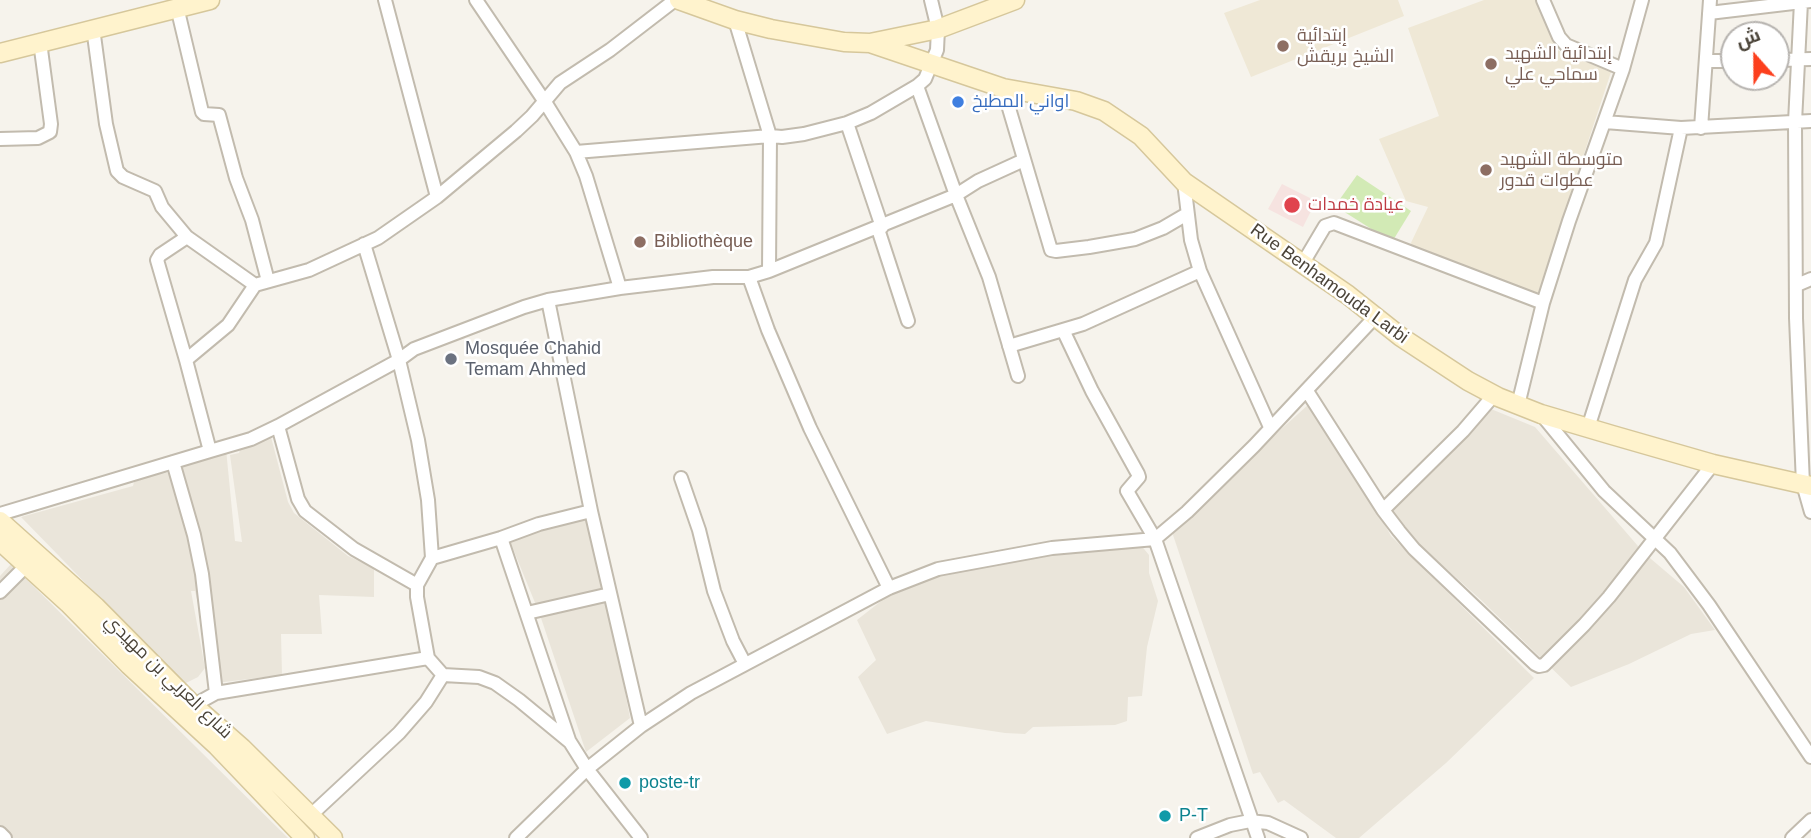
<!DOCTYPE html>
<html>
<head>
<meta charset="utf-8">
<style>
  body { margin:0 }
  #map { position:relative; width:1811px; height:838px; overflow:hidden; background:#f6f3ec; font-family:Arial,Cairo,sans-serif }
  canvas { display:block }
  .north { position:absolute; left:1720px; top:21px; width:70px; height:70px; box-sizing:border-box; background:#fff; border:2px solid #b7b4b0; border-radius:50%; rotate:339deg; font-size:19px; font-weight:700; line-height:28px; text-align:center; color:#4b4439 }
  .north::after { content:''; display:block; margin:auto; width:24px; height:32px; background:#fc3f1d; clip-path:polygon(50% 0,100% 100%,50% 72%,0 100%) }
</style>
</head>
<body>
<div id="map">
<canvas width="1811" height="838"></canvas>
<div class="north">ش</div>
</div>
<script>
const ctx = document.querySelector('canvas').getContext('2d');
ctx.lineJoin = 'round';
function fillPath(path, color) {
  ctx.fillStyle = color;
  ctx.fill(path, 'evenodd');
}
function poly(rows) {
  const path = new Path2D();
  for (const r of rows) {
    path.moveTo(r[0], r[1]);
    for (let i = 2; i < r.length; i += 2) path.lineTo(r[i], r[i + 1]);
  }
  return path;
}
function strokePath(path, color, width, dash) {
  ctx.strokeStyle = color;
  ctx.lineWidth = width;
  ctx.lineCap = dash ? 'butt' : 'round';
  ctx.setLineDash(dash || []);
  ctx.stroke(path);
}
function drawText(font, color, halo, rows, align = 'center') {
  ctx.font = font + ' Arial,Cairo,sans-serif';
  ctx.lineWidth = 5;
  ctx.setLineDash([]);
  ctx.textBaseline = 'middle';
  ctx.strokeStyle = halo;
  ctx.fillStyle = color;
  for (const [text, x, y, turn = 0] of rows) {
    ctx.save();
    ctx.translate(x, y);
    ctx.rotate((+turn || 0) * Math.PI / 180);
    ctx.textAlign = isNaN(turn) ? turn : align;
    if (halo) ctx.strokeText(text, 0, 0);
    ctx.fillText(text, 0, 0);
    ctx.restore();
  }
}
const residential = poly([
  [1309,404,1368,494,1391,536,1534,678,1446,763,1359,838,1336,838,1284,800,1278,803,1260,772,1253,774,1171,529],
  [1491,409,1535,427,1644,553,1684,587,1715,630,1691,634,1629,664,1571,687,1480,599,1414,540,1388,510],
  [271,437,288,502,294,513,348,556,374,568,374,597,319,595,322,634,281,634,282,675,216,683,195,591,191,591,205,668,198,677,186,683,177,677,21,517,133,486,134,482,155,474,177,472,177,463,226,449,235,541,242,542,230,455,239,453,241,446],
  [586,518,608,602,630,718,586,752,540,615,509,539],
  [1140,544,1149,555,1149,573,1158,601,1147,647,1142,696,1128,697,1127,721,1115,725,1033,727,1025,734,1005,733,926,721,887,734,858,677,876,660,857,620,894,591,947,572,993,559],
  [11,564,288,838,0,838,0,576]
]);
const education = poly([
  [1260,0,1398,0,1404,16,1251,77,1224,13],
  [1484,0,1536,0,1557,50,1611,72,1538,293,1409,247,1428,207,1406,201,1379,139,1439,116,1408,28]
]);
const medical = poly([
  [1282,184,1316,201,1303,227,1268,209]
]);
const green = poly([
  [1357,175,1411,211,1392,242,1335,206]
]);
const street = poly([
  [385,0,437,197],
  [476,0,545,102,576,152,586,176,620,288],
  [1543,0,1559,37,1566,45,1623,69],
  [1801,2,1795,122,1796,318,1803,484,1811,512],
  [177,7,202,112,204,114,219,115,236,178,252,220,268,281],
  [1709,13,1811,1],
  [735,20,770,136,782,137,804,134,847,123,871,113,917,86,925,79,937,50,938,29,931,0],
  [93,28,106,124,117,171,123,177,155,191,162,207,187,237,255,285],
  [1776,60,1811,59],
  [1707,61,1734,61],
  [1003,88,1051,250,1056,251,1089,247,1135,239,1163,228,1187,214],
  [1605,122,1681,128,1811,121],
  [847,123,882,227],
  [1701,128,1710,0],
  [0,139,38,138,50,132,51,124,40,42],
  [1184,182,1191,240,1200,271,1270,427],
  [878,229,908,321],
  [364,244,399,360,418,440,428,500,432,558,417,585,417,597,428,658,443,675,479,677,495,683,519,700,570,742,587,769,641,838],
  [1303,263,1325,226,1334,223,1543,303],
  [769,271,956,195,917,86],
  [749,277,768,330,810,428,889,588],
  [1797,285,1811,279],
  [1009,346,1083,324,1200,271],
  [186,360,157,260,160,255,187,237],
  [1018,376,989,277,956,195,978,181,1024,160],
  [1307,391,1383,510,1399,531,1414,549,1535,664,1539,666,1544,665,1584,625,1609,597,1713,464],
  [1518,405,1543,303,1569,221,1623,69,1642,0],
  [1541,414,1604,491,1670,553,1709,605,1811,757],
  [278,426,298,499,305,511,354,549,417,585],
  [1588,428,1635,280,1656,243,1681,128],
  [210,451,251,439,278,426,399,360,414,349,524,307,548,300,620,288,713,277,749,277,769,271,770,136,576,152],
  [173,462,194,535,202,574,216,693],
  [681,478,699,530,714,591,733,641,745,664],
  [1383,510,1463,431,1494,395],
  [0,514,210,451,186,360,228,325,255,285,309,270,378,238,437,197,516,131,532,116,560,83,610,50,675,0],
  [501,538,569,740],
  [432,558,501,538,539,524,591,511,548,300],
  [0,592,32,560],
  [527,613,610,594],
  [187,709,216,693,428,658],
  [641,726,691,693,889,588,938,569,1052,548,1155,539,1127,491,1139,477,1138,474,1092,391,1063,330],
  [311,815,399,733,426,702,443,675],
  [0,833,5,838],
  [516,838,587,769,641,726,591,511],
  [1197,838,1230,825,1250,821,1268,823,1301,838],
  [1258,838,1155,539,1187,512,1254,446,1375,317],
  [1792,838,1811,820]
]);
const secondary = poly([
  [679,0,735,20,771,29,844,42,870,43,938,29,1015,0],
  [870,43,1003,88,1076,101,1104,111,1141,136,1184,182,1348,295,1401,337,1468,381,1498,397,1541,414,1612,435,1713,464,1811,486],
  [0,53,210,0],
  [0,521,96,607,193,705,242,748,333,838],
  [0,541,68,603,129,665,217,746,305,838]
]);
const markers = [
  [1283,46,7,"#8d6e63"],
  [1491,64,7,"#8d6e63"],
  [958,102,7,"#3f7fe0"],
  [1486,170,7,"#8d6e63"],
  [1292,205,9,"#e0444e"],
  [640,242,7,"#8d6e63"],
  [451,359,7,"#6b7280"],
  [625,783,7,"#0f9aa8"],
  [1165,816,7,"#0f9aa8"]
];
const educationNames = [
  ["إبتدائية",1297,36],
  ["الشيخ بريقش",1297,57],
  ["إبتدائية الشهيد",1505,54],
  ["سماحي علي",1505,75],
  ["متوسطة الشهيد",1500,160],
  ["عطوات قدور",1500,181],
  ["Bibliothèque",654,242]
];
const shopNames = [
  ["اواني المطبخ",972,102]
];
const healthNames = [
  ["عيادة خمدات",1308,205]
];
const streetNames = [
  ["Rue Benhamouda Larbi",1329,284,36],
  ["شارع العربي بن مهيدي",168,677,44]
];
const worshipNames = [
  ["Mosquée Chahid",465,349],
  ["Temam Ahmed",465,370]
];
const cultureNames = [
  ["poste-tr",639,783],
  ["P-T",1179,816]
];
fillPath(residential, '#eae5da');
fillPath(education, '#efe8d6');
fillPath(medical, '#f6e3e0');
fillPath(green, '#d2eab5');
strokePath(street, '#c2bbae', 16);
strokePath(secondary, '#d6c79b', 21);
strokePath(street, '#fff', 12);
strokePath(secondary, '#fff3cd', 18);
for (const [x, y, r, color] of markers) {
  const dot = new Path2D();
  dot.arc(x, y, r, 0, 2 * Math.PI);
  ctx.fillStyle = color;
  ctx.fill(dot);
  strokePath(dot, '#fff', 2.5);
}
drawText('18px', '#785e54', '#fff', educationNames, 'left');
drawText('18px', '#366cbe', '#fff', shopNames, 'left');
drawText('18px', '#be3a42', '#fff', healthNames, 'left');
drawText('18px', '#4b4439', '#fff', streetNames);
drawText('18px', '#5b616d', '#fff', worshipNames, 'left');
drawText('18px', '#0d838f', '#fff', cultureNames, 'left');
</script>
</body>
</html>
